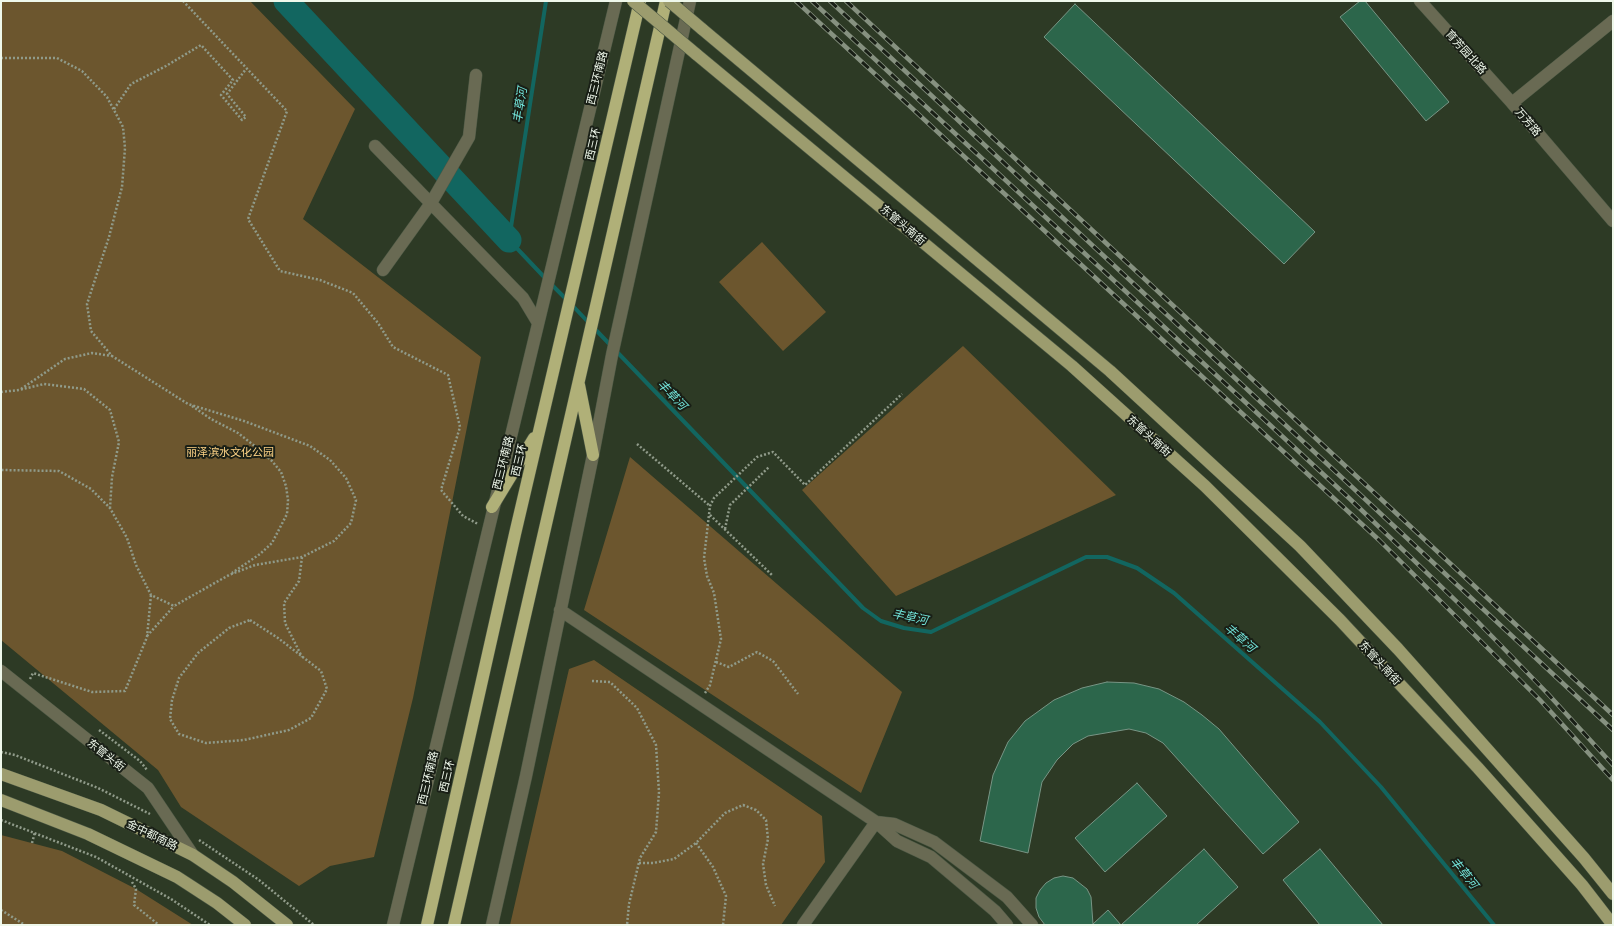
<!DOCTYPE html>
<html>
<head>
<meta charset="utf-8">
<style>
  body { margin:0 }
  #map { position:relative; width:1614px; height:926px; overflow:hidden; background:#2d3a25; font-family:Commissioner,sans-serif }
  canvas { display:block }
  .frame { position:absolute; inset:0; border:2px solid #eff8eb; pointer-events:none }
</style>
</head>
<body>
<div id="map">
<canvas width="1614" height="926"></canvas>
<div class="frame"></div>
</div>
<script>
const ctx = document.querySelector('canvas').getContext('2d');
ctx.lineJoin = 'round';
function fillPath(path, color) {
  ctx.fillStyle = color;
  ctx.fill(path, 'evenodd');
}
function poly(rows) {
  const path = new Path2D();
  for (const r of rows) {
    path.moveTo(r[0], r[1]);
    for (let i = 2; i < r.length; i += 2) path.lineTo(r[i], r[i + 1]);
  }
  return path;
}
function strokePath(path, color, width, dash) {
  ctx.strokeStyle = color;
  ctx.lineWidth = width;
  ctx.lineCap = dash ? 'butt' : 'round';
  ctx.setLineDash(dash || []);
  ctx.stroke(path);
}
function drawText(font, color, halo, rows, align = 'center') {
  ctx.font = font + ' Commissioner,"Noto Sans SC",sans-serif';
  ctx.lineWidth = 4;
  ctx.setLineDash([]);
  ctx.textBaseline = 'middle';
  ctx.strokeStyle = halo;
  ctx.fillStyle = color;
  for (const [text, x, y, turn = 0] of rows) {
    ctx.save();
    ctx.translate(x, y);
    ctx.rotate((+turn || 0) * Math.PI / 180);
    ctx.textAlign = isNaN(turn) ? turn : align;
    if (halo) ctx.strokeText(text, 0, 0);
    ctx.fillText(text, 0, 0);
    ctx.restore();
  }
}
const green = poly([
  [1,1,250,1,355,109,303,219,481,357,413,698,374,857,330,866,299,886,181,807,158,770,1,640],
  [762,242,826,312,783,351,719,282],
  [963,346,1116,495,896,596,802,490],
  [630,457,902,692,861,793,584,610],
  [594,660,822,816,825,862,781,925,510,925,569,669],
  [1,835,62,851,136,889,193,925,1,925]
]);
const stream = poly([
  [546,1,509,240,546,279],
  [551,284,567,300],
  [572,305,589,323],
  [594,328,863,608,881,621,904,628,931,632,1086,557,1107,557,1137,568,1174,593,1320,722,1381,787,1494,925]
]);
const river = poly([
  [286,1,509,240]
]);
const building = poly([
  [1360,1,1365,1,1449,102,1426,121,1340,17,1360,1],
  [1075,4,1315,232,1284,264,1044,37,1075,4],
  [1107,682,1134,683,1159,689,1184,702,1202,715,1219,729,1299,822,1263,854,1163,743,1146,733,1129,729,1088,736,1073,744,1057,760,1042,782,1028,853,980,841,993,775,1008,742,1025,721,1054,700,1082,688,1107,682],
  [1137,783,1167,816,1105,872,1075,838,1137,783],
  [1204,849,1238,887,1196,925,1045,925,1039,917,1036,908,1036,898,1040,890,1046,883,1054,878,1063,876,1073,878,1087,889,1091,897,1093,924,1108,910,1121,925,1204,849],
  [1320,849,1383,925,1320,925,1283,880,1320,849]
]);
const path = poly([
  [183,1,287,111,248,219,280,271,320,280,353,293,378,323,393,347,448,375,460,427,441,490,463,516,478,524],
  [1,58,57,58,82,71,107,97,123,127,125,148,122,187,109,237,87,304,91,331,112,356,188,404,244,421,310,446,330,460,346,478,356,500,351,523,334,541,302,557,255,565,229,575,174,606,151,595,136,565,127,538,110,508,91,489,59,471,1,470],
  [114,109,131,84,166,66,201,45,233,80,221,95,242,120,246,117,227,94,246,69],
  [21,389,65,359,92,353,112,356],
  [1,392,19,390,44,384,84,389,110,410,119,442,112,477,110,508],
  [192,406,211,419,238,433,256,447,272,461,281,472,286,486,288,500,287,514,272,543,260,554,232,573],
  [637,444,710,506],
  [710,515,773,576],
  [725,529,730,505,769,467],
  [302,557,299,581,284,603,285,623,302,657],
  [250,620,278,638,321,671,327,689,311,718,289,730,244,740,206,743,179,734,170,719,172,700,179,678,198,653,229,628,250,620],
  [147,636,174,606],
  [716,662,729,667,757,652,773,661,798,694],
  [30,679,33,673,92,692,125,691,147,637,151,595],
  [592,681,610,682,637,708,656,745,659,792,656,832,640,858,629,904,627,925],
  [705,693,710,685,721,639,714,593,707,576,704,558,710,506,714,498,757,457,773,452,805,485,902,394],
  [99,730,140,761,147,770],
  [1,752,15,755,98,788,150,814],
  [1,820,96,857,171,899,210,925],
  [199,840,259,880,314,925],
  [32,843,35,832],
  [696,843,713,867,726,896,723,925],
  [639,863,653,863,674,859,696,843,725,813,743,805,756,810,766,820,768,839,763,864,766,885,775,906],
  [132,882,136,889,134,905,159,925],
  [1,910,25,925]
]);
const minor = poly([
  [1420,1,1512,103,1613,221],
  [1512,103,1613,21],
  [375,146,523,298,538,323],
  [383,270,431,203,469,137,476,75],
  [560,610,876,822,897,841,931,857,995,911,1007,925],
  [1,671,148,788,193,855],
  [876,822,894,824,934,842,1007,897,1032,925],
  [393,925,616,1],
  [492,925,526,776,593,455,612,355,690,1],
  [803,925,876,822]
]);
const major = poly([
  [702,29,1110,371,1300,546,1398,649,1584,858,1613,894],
  [696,54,1072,366,1205,486,1340,620,1478,768,1582,885,1613,925],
  [1,774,101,810,193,855,233,882,287,925],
  [1,800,88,834,177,877,217,903,245,925]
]);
const highway = poly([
  [579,385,593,455],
  [492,507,534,438],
  [427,925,515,534,640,1],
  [454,925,666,1]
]);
const rail = poly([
  [796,1,1379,540,1540,700,1613,780],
  [812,1,1350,499,1477,621,1548,694,1613,765],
  [830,1,1613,730],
  [846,1,1613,715]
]);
const majorBridge = poly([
  [633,1,696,54],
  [669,1,702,29]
]);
const streetNames = [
  ["育芳园北路",1466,52,48],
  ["西三环南路",597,78,-76],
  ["万芳路",1528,122,49],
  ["西三环",593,144,-77],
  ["东管头南街",903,225,40],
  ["东管头南街",1149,436,42],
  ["西三环",519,460,-77],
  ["西三环南路",503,463,-76],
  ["东管头南街",1380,663,47],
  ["东管头街",106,755,38],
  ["西三环",447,776,-77],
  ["西三环南路",428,778,-77],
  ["金中都南路",152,835,26]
];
const parkNames = [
  ["丽泽滨水文化公园",230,452]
];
const waterNames = [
  ["丰草河",520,105,-81],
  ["丰草河",672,395,46],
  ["丰草河",910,617,12],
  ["丰草河",1240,638,41],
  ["丰草河",1464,873,51]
];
fillPath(green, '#6c562e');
strokePath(stream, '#126660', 4);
strokePath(river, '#126660', 25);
fillPath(building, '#2c664b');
strokePath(building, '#789585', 1);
strokePath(minor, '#4c5845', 13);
strokePath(major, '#4c5845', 13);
strokePath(highway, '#4c5845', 13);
strokePath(path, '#909b8a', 2.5, [2, 2]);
strokePath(minor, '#696a53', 12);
strokePath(major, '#9c9c6e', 12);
strokePath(highway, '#b0b078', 12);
strokePath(rail, '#869180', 4.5);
strokePath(rail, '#191f16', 3, [9]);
strokePath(majorBridge, '#4c5845', 13, []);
strokePath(majorBridge, '#9c9c6e', 12);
drawText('11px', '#eff8eb', '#191f16', streetNames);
drawText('11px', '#fbd185', '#191f16', parkNames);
drawText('italic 12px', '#73e5db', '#191f16', waterNames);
</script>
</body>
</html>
